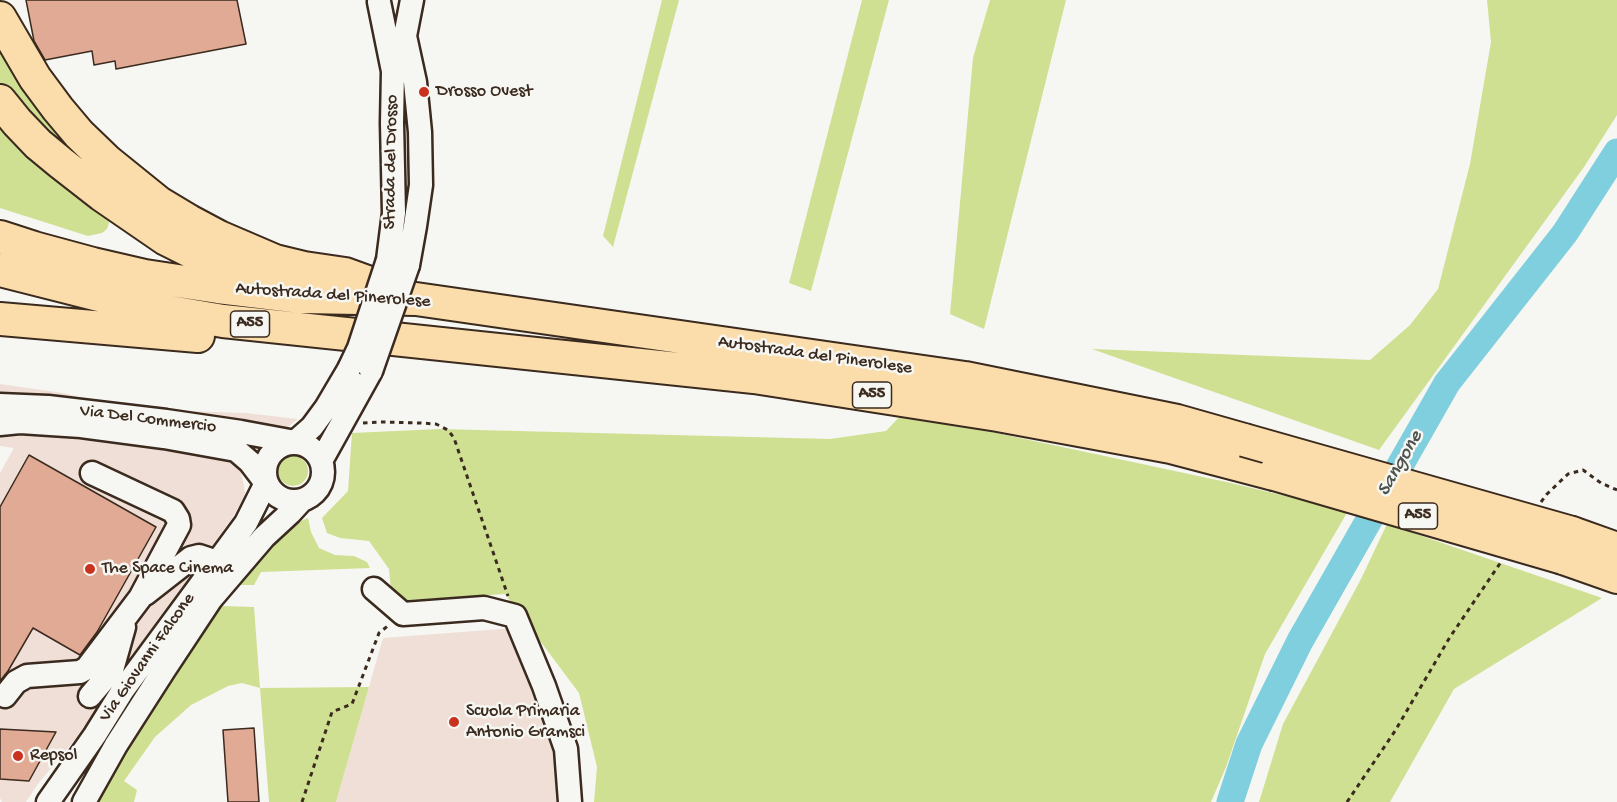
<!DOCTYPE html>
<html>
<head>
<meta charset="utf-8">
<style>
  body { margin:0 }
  canvas { display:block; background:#f6f6f2 }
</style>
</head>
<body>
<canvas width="1617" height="802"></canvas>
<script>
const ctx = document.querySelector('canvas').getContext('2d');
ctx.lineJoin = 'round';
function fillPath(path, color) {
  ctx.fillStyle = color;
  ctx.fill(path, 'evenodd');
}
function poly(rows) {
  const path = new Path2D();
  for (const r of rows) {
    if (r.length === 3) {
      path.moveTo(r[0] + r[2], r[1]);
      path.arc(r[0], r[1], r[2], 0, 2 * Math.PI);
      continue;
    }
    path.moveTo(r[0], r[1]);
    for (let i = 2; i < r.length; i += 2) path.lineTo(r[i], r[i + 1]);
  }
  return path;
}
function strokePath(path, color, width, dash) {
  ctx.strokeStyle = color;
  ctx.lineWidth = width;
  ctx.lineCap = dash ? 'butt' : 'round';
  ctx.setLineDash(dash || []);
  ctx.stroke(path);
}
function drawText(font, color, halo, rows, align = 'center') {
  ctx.font = font + ' "Gochi Hand",sans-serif';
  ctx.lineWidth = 5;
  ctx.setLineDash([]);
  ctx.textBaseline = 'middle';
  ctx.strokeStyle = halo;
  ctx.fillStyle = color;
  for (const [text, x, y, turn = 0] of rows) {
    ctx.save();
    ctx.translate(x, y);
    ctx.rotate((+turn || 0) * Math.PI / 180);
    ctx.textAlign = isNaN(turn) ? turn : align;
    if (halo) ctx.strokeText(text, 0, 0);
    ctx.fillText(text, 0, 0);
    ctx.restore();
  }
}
const built = poly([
  [0,384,63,393,96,401,130,407,185,411,245,413,298,419,261,447,241,473,244,485,245,496,232,518,77,737,37,785,26,802,2,802,0,798,0,473,14,448,0,446],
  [514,628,561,756,564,802,336,802,383,638]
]);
const green = poly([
  [662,0,679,0,613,247,603,236],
  [862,0,889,0,811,291,789,283],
  [990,0,1066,0,984,329,950,314,973,58],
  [1487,0,1617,0,1617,115,1584,167,1379,450,1092,349,1370,360,1410,325,1438,289,1470,164,1491,42],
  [0,40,102,174,73,156,7,93,0,83],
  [0,118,108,216,109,223,107,229,102,233,88,236,0,208],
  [903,413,1231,483,1348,511,1265,654,1226,767,1211,802,594,802,597,767,579,693,505,594,392,601,389,569,369,541,340,538,327,533,322,518,348,491,352,433,439,429,830,439,886,431],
  [293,471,15],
  [308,518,311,532,319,548,335,555,354,556,367,562,370,568,261,572,254,585,236,585,287,527],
  [1387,524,1602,598,1454,689,1390,802,1259,802,1283,724,1361,579],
  [222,606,254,607,260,688,369,687,336,802,269,802,260,688,242,683,228,686,191,705,155,737,124,781,137,790,134,802,97,802,115,767,174,676]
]);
const river = poly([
  [1230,802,1249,744,1300,641,1447,383,1565,233,1617,152]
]);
const building = poly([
  [26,0,237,0,246,44,116,69,115,61,94,65,92,51,45,60,34,41,26,0],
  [29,455,156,527,97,632,80,655,33,628,8,671,0,681,0,507,29,455],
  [254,728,259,802,228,802,223,730,254,728],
  [0,729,56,732,29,781,0,779,0,729]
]);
const path = poly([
  [363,423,382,422,421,423,436,424,448,430,454,438,508,596],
  [1541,502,1547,494,1568,474,1583,470,1601,483,1617,490],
  [302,802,332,712,352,704,379,633,389,625],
  [1347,802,1395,731,1450,637,1501,562]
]);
const minor = poly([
  [379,2,393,71,392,123,394,213,388,260],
  [408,265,415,226,421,185,420,132,415,82,405,36,412,0],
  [0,405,48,407,166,421,241,432,295,442],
  [0,424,20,422,81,426,164,437,236,450,250,462,266,483],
  [295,442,312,427,326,408,349,369],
  [294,472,29],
  [321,461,371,371],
  [374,589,403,614,484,608,515,616,544,686,566,749,570,802],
  [145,594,191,558,199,556,217,562],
  [5,696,16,682,27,676,80,672,87,668,140,598,179,525,178,519,173,511,92,473],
  [90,696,112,670,124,627],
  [48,802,95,735,123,690,246,523,266,483],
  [84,802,116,745,164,670,211,599,264,537,290,513,301,501]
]);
const highway = poly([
  [0,18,35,78,58,109,79,134,107,161,159,203,189,221,219,237,275,261,304,268,345,274,389,290],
  [0,101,17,122,38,144,61,163,102,195,166,239,208,260,228,267,266,276],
  [0,237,34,248,93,264,145,276,218,287,302,297,416,299,965,378,1177,421,1244,440],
  [0,270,158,310,223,321,754,377,998,415,1171,447,1274,474],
  [0,319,198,336],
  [1572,533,1617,549],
  [1563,558,1617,577]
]);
const minorBridge = poly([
  [349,369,359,348,388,260],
  [371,371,408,265]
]);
const highwayBridge = poly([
  [1244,440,1572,533],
  [1274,474,1563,558]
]);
const markers = [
  [424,92,6,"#c8321e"],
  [90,569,6,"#c8321e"],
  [454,722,6,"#c8321e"],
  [18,756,6,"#c8321e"]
];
const shields = [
  [250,324,39],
  [872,395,39],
  [1418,516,39]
];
const shieldNames = [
  ["A55",250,324],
  ["A55",872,395],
  ["A55",1418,516]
];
const poiNames = [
  ["Drosso Ovest",436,92],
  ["The Space Cinema",102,569],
  ["Scuola Primaria",466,712],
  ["Antonio Gramsci",466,733],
  ["Repsol",30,756]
];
const streetNames = [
  ["Strada del Drosso",392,162,-89],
  ["Autostrada del Pinerolese",333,296,4],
  ["Autostrada del Pinerolese",815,356,8],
  ["Via Del Commercio",148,420,7],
  ["Via Giovanni Falcone",148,658,-55]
];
const waterNames = [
  ["Sangone",1401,464,-60]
];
fillPath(built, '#efdfd6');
fillPath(green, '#d0e093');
strokePath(river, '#80cfde', 27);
fillPath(building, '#e0aa95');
strokePath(building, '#3b2a1e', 1.5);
strokePath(minor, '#3b2a1e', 27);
strokePath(highway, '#3b2a1e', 36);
strokePath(path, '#3b2a1e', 3, [4.5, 4.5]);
strokePath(minor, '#f6f6f2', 22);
strokePath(highway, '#faddab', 32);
strokePath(minorBridge, '#3b2a1e', 27, []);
strokePath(highwayBridge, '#3b2a1e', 36, []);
strokePath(minorBridge, '#f6f6f2', 22);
strokePath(highwayBridge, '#faddab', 32);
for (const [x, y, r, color] of markers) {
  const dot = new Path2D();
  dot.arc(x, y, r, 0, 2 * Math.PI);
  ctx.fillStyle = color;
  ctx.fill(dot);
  strokePath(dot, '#f6f6f2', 2);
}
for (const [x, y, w] of shields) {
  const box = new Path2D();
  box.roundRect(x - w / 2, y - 13, w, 26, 4.5);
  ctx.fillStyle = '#f6f6f2';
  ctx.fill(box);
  strokePath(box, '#3b2a1e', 1.5);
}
drawText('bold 16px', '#3b2a1e', null, shieldNames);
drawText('18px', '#3b2a1e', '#f6f6f2', poiNames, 'left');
drawText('18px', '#3b2a1e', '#f6f6f2', streetNames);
drawText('italic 20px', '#4c534e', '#f6f6f2', waterNames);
</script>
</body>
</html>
